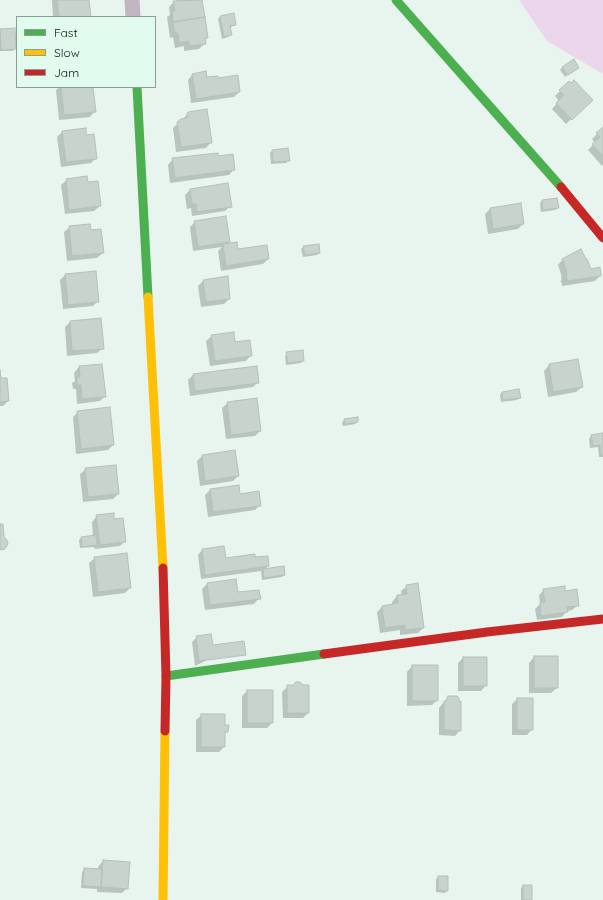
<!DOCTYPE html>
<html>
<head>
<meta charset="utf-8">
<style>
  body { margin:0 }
  #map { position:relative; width:603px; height:900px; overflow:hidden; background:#e7f5ee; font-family:Quicksand,sans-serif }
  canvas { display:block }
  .legend { position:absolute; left:16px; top:16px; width:140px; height:72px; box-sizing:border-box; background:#e1fbee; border:1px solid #8b9f95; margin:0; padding:5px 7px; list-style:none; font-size:12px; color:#0b140f }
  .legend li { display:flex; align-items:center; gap:8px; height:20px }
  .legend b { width:20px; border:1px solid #8b9f95 }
</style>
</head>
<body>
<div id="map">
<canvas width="603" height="900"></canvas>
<ul class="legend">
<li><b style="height:5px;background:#4caf50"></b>Fast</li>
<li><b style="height:5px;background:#ffc107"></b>Slow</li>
<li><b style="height:5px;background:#c62828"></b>Jam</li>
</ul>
</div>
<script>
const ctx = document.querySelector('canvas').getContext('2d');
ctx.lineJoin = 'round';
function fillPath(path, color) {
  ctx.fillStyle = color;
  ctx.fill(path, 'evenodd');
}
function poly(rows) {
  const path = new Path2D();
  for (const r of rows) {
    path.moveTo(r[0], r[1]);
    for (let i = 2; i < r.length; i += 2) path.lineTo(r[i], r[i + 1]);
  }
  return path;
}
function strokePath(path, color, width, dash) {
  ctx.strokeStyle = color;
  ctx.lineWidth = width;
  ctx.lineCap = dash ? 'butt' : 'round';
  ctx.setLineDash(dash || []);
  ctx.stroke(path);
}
const green = poly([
  [519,0,603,0,603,74,547,41]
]);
const shadow = poly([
  [52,0,88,0,90,17,53,17],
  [178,0,201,0,207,38,204,40,205,43,199,49,184,51,184,46,175,48,173,37,170,38,167,17,170,15,169,7,174,2],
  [233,15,235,25,229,28,230,35,228,37,222,39,218,19,220,17],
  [14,29,15,48,13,51,0,51,0,30],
  [563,67,578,68,565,77,560,70],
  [193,74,206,78,218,80,239,92,234,97,191,103,188,80],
  [569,82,591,100,566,124,552,109,559,101,555,96],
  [59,87,81,87,95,111,90,117,59,120,56,90],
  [189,113,211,142,206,148,176,152,173,128],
  [603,128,603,165,602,166,588,150,595,143,592,139],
  [62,132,96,158,91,163,61,167,57,137],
  [272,151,289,160,286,163,271,164,270,153],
  [218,157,234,169,229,175,170,183,168,165,173,159],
  [67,180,87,183,100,206,94,211,65,214,61,185],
  [190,190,230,206,225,211,192,216,191,208,187,209,185,195],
  [542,201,558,208,555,210,541,212,540,203],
  [490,209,523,224,518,229,488,234,485,214],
  [195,222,229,242,225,245,238,250,268,259,263,264,221,271,218,251,222,247,193,251,190,227],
  [70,227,103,253,97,258,67,261,64,232],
  [304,247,319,253,317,255,303,257,301,249],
  [563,259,590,270,600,276,595,281,562,286,561,274,558,265],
  [65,275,98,301,93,306,63,309,60,280],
  [203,281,229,299,224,304,201,307,198,286],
  [70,322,103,348,97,353,67,356,65,327],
  [212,336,234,343,251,355,246,361,210,366,206,341],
  [287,353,303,360,301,363,286,365,285,356],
  [102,365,105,396,100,401,77,404,76,389,73,389,72,383,75,381,74,373,79,367],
  [549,365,582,387,576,392,548,397,544,371],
  [193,375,258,382,253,387,190,396,188,380],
  [0,379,8,401,3,406,0,406],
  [502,392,520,397,517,400,501,402,500,395],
  [228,403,260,431,255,436,226,439,222,408],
  [78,412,113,445,108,450,76,454,73,417],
  [345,420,357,422,355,424,343,426,342,422],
  [603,434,603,457,599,457,598,447,590,448,589,439,591,436],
  [235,452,238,476,233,481,200,486,197,461,202,456],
  [86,469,118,494,113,499,83,502,80,474],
  [210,490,239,495,260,505,255,510,208,517,205,495],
  [97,516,113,520,125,541,120,546,95,549,94,547,80,548,79,540,81,538,93,537,92,522],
  [203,549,225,559,255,558,268,566,265,569,284,575,282,577,262,580,261,571,201,579,198,555],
  [95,558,130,588,125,593,93,597,89,563],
  [208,583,237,594,259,598,254,604,205,610,202,589],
  [407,586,423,628,418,633,400,635,400,630,380,633,377,612,382,607,392,605,392,602,397,596,402,596,401,591],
  [544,590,564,592,578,605,572,610,567,611,562,617,537,620,535,609,540,604,539,595],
  [197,637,212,646,243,642,195,666,192,642],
  [534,657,557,688,551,693,529,693,529,663],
  [463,658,486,685,481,691,458,691,458,663],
  [412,666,437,700,432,705,407,706,407,672],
  [288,686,308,713,303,718,283,718,282,692],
  [247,691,272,723,267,728,242,728,242,696],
  [448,697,460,730,455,736,439,735,439,708],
  [517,699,532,729,527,735,512,735,512,704],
  [202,715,224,726,227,732,224,735,224,747,219,752,196,752,196,720],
  [103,861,127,888,122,893,97,892,97,889,81,888,82,872,85,869,98,870,98,867],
  [439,877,447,890,445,893,436,892,436,879],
  [523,886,531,900,521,900,521,888]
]);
const building = poly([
  [57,0,89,0,91,17,59,17,57,0],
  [202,0,205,17,173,22,172,11,175,11,173,1,202,0],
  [234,13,236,25,230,26,232,35,224,37,220,16,234,13],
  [205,17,208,38,205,38,206,44,189,46,189,41,179,43,178,33,175,33,173,22,205,17],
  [15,28,16,49,1,50,0,29,15,28],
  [574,59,579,68,568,75,562,67,574,59],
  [206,71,207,77,218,76,219,78,238,75,240,92,196,99,192,74,206,71],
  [574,80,593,100,572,120,556,103,564,95,559,90,569,81,571,83,574,80],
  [61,87,93,87,96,112,64,115,61,87],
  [207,109,212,143,181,147,177,122,181,119,187,118,187,114,188,112,207,109],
  [603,127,603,156,592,144,600,137,596,133,603,127],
  [86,128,86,135,94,134,97,159,66,162,62,131,86,128],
  [288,148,290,161,273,162,272,150,288,148],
  [218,153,218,156,233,154,235,170,175,178,172,158,218,153],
  [87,176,88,182,98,181,101,206,69,210,66,179,87,176],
  [228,183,232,207,197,212,196,204,192,204,190,189,228,183],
  [557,198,559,208,543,210,542,200,557,198],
  [521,203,524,224,493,229,490,208,521,203],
  [226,216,230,242,198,247,194,221,226,216],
  [90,224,91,230,101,229,104,253,72,256,69,226,90,224],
  [237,242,238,249,267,245,269,259,226,266,223,244,237,242],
  [319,244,320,253,305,255,303,246,319,244],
  [581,249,586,259,587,259,591,269,600,267,601,276,561,282,561,281,567,280,566,268,562,259,581,249],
  [96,271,99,302,68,305,65,274,96,271],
  [228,276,230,299,206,302,203,280,228,276],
  [101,318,104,349,72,351,70,321,101,318],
  [234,332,235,342,250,340,252,356,215,361,211,335,234,332],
  [303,350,304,361,288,363,286,352,303,350],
  [578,359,583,387,553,392,549,364,578,359],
  [102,364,106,397,82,399,81,385,77,385,77,377,80,377,79,366,102,364],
  [257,366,259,383,195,391,193,374,257,366],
  [0,370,1,378,7,378,9,401,0,402,0,370],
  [519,389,521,398,503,400,502,392,519,389],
  [257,398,261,431,231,435,227,402,257,398],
  [110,407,114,445,81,449,77,411,110,407],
  [358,417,358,422,345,424,344,419,358,417],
  [603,433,603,455,601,455,600,445,593,446,591,435,603,433],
  [235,450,239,476,205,481,202,455,235,450],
  [116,465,119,494,88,497,85,468,116,465],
  [239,485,240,494,259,491,261,506,213,512,210,489,239,485],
  [114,513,114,519,123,518,126,542,100,545,96,515,114,513],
  [0,524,3,524,4,537,7,540,8,544,5,549,0,550,0,524],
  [96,535,97,545,82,547,81,537,96,535],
  [224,546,226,558,255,554,255,557,268,556,269,566,205,575,202,549,224,546],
  [127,553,131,588,98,592,94,557,127,553],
  [284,566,285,575,264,578,263,569,284,566],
  [236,579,238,592,259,590,261,599,210,605,207,583,236,579],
  [418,583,424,628,405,630,405,625,385,628,382,606,398,603,397,595,407,594,406,585,418,583],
  [565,586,565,591,577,589,579,606,567,607,568,612,541,616,540,603,545,602,543,589,565,586],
  [211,634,213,645,244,641,246,655,199,661,196,636,211,634],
  [534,656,558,656,558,688,534,688,534,656],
  [463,657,487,657,487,686,463,686,463,657],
  [412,665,438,665,438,701,412,701,412,665],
  [296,682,300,682,303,685,309,685,309,713,287,713,287,685,293,685,296,682],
  [247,690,273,690,273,723,247,723,247,690],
  [448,696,457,696,459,698,459,702,461,701,461,731,444,730,444,701,446,701,448,696],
  [517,698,533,698,533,730,517,730,517,698],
  [201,714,225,714,225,725,229,725,228,732,225,732,225,747,201,747,201,714],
  [103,860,130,862,128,889,101,887,103,860],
  [84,868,102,869,101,887,83,886,84,868],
  [438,876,448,876,448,891,438,890,438,876],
  [523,885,532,885,532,900,523,900,523,885]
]);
const street = poly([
  [132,0,133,17]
]);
const fast = poly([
  [396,0,561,187],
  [137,87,148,297],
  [166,676,324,654]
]);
const slow = poly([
  [148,297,163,568],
  [163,900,165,731]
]);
const jam = poly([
  [561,187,603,238],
  [163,568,166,676,165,731],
  [324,654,487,632,603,619]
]);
fillPath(green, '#ecd6eb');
fillPath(shadow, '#0003');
fillPath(building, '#c8d3ce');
strokePath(building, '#b5c0ba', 1);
strokePath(street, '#c1b5bf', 15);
strokePath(fast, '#4caf50', 9);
strokePath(slow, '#ffc107', 9);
strokePath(jam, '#c62828', 9);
</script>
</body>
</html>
